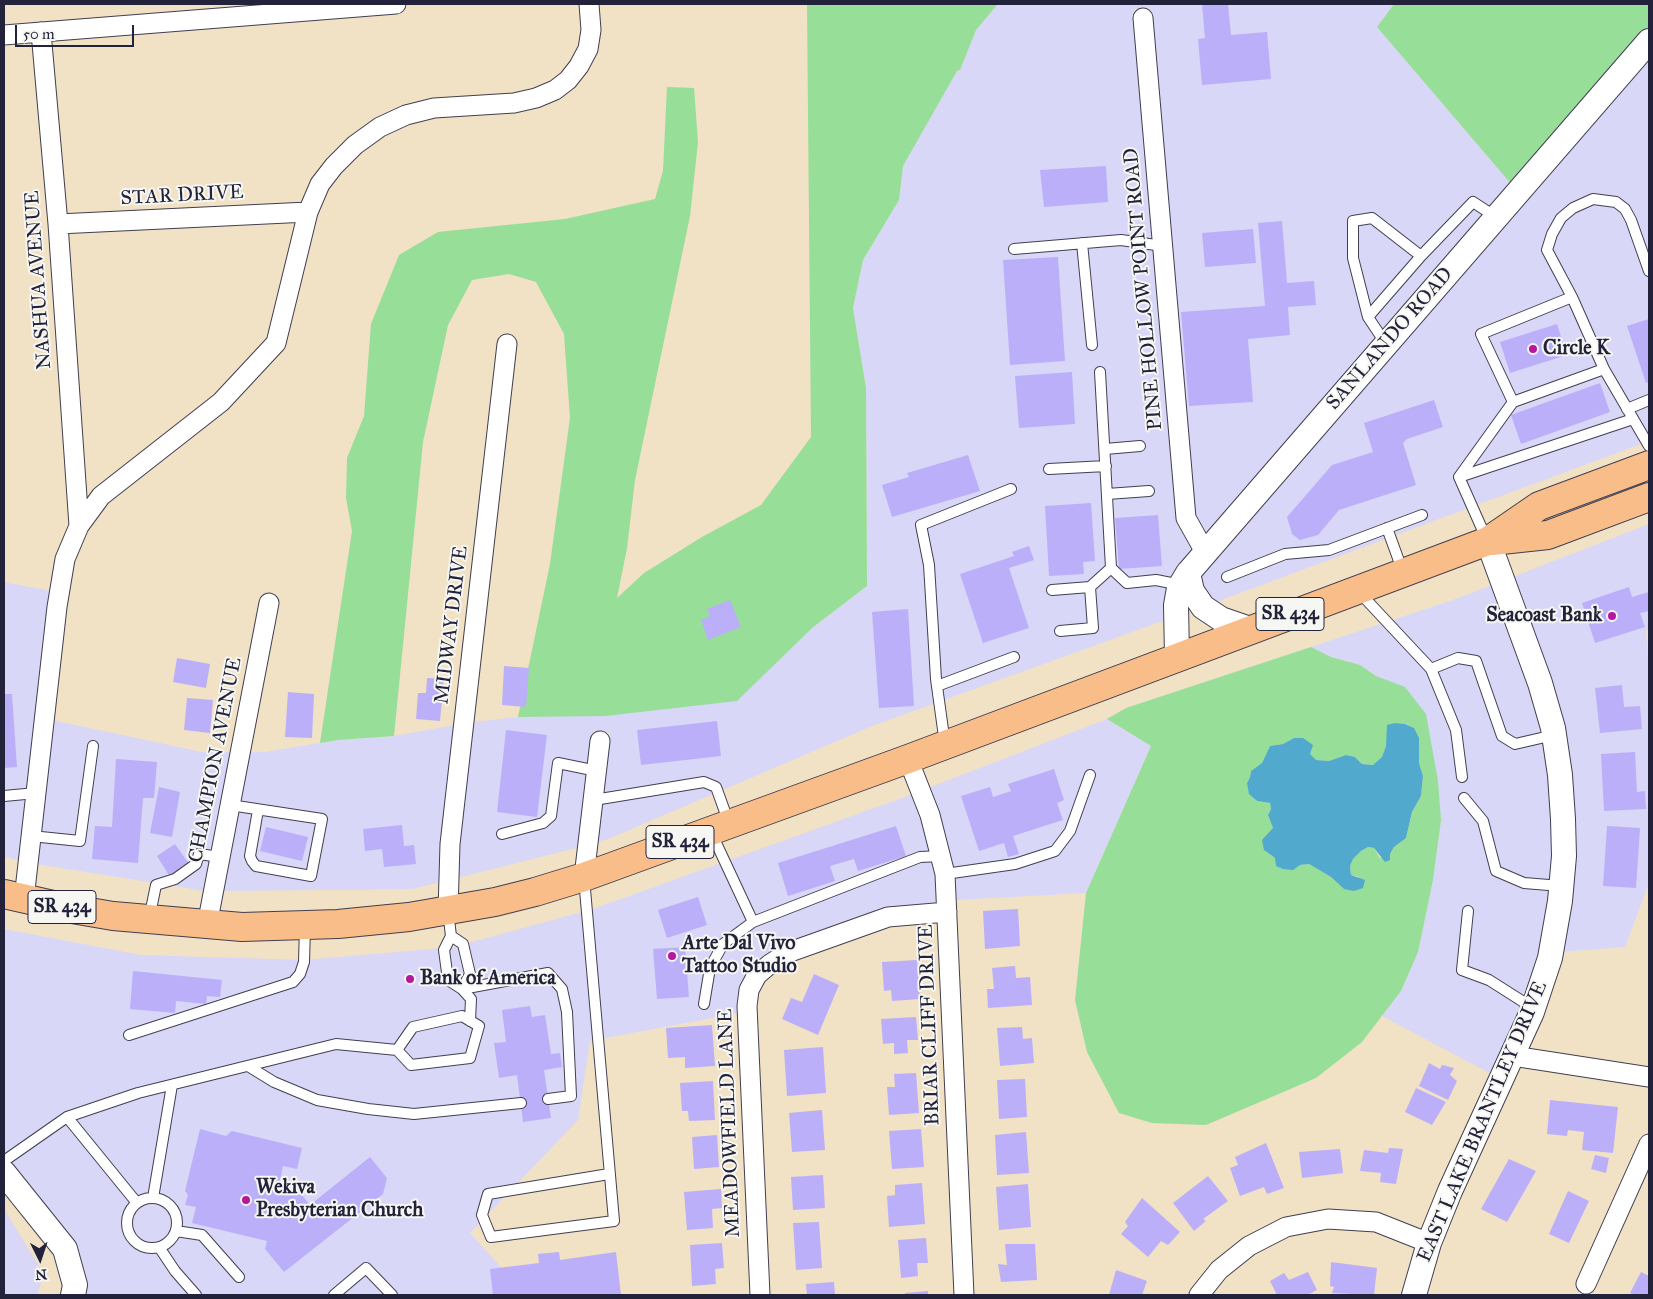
<!DOCTYPE html>
<html>
<head>
<meta charset="utf-8">
<style>
  body { margin:0 }
  #map { position:relative; width:1653px; height:1299px; overflow:hidden; background:#f1e1c5; font-family:"IM FELL Great Primer",serif }
  canvas { display:block }
  .frame { position:absolute; inset:0; border:5px solid #22223b; pointer-events:none }
  .north { position:absolute; left:15px; top:1234px; width:50px; height:50px; -webkit-text-stroke:4px #f6f6f2; paint-order:stroke; rotate:176deg; font-size:14px; font-weight:700; line-height:20px; text-align:center; color:#22223b }
  .north::after { content:''; display:block; margin:auto; width:18px; height:22px; background:#22223b; clip-path:polygon(50% 0,100% 100%,50% 72%,0 100%) }
  .scale { position:absolute; left:15px; top:25px; width:119px; height:22px; box-sizing:border-box; border:2px solid #22223b; border-top:0; padding-left:6px; font-size:15px; line-height:18px; white-space:nowrap; color:#22223b; -webkit-text-stroke:4px #f6f6f2; paint-order:stroke }
</style>
</head>
<body>
<div id="map">
<canvas width="1653" height="1299"></canvas>
<div class="frame"></div>
<div class="north">N</div>
<div class="scale">50 m</div>
</div>
<script>
const ctx = document.querySelector('canvas').getContext('2d');
ctx.lineJoin = 'round';
function fillPath(path, color) {
  ctx.fillStyle = color;
  ctx.fill(path, 'evenodd');
}
function poly(rows) {
  const path = new Path2D();
  for (const r of rows) {
    if (r.length === 3) {
      path.moveTo(r[0] + r[2], r[1]);
      path.arc(r[0], r[1], r[2], 0, 2 * Math.PI);
      continue;
    }
    path.moveTo(r[0], r[1]);
    for (let i = 2; i < r.length; i += 2) path.lineTo(r[i], r[i + 1]);
  }
  return path;
}
function strokePath(path, color, width, dash) {
  ctx.strokeStyle = color;
  ctx.lineWidth = width;
  ctx.lineCap = dash ? 'butt' : 'round';
  ctx.setLineDash(dash || []);
  ctx.stroke(path);
}
function drawText(font, color, halo, rows, align = 'center') {
  ctx.font = font + ' "IM FELL Great Primer",serif';
  ctx.lineWidth = 4;
  ctx.setLineDash([]);
  ctx.textBaseline = 'middle';
  ctx.strokeStyle = halo;
  ctx.fillStyle = color;
  for (const [text, x, y, turn = 0] of rows) {
    ctx.save();
    ctx.translate(x, y);
    ctx.rotate((+turn || 0) * Math.PI / 180);
    ctx.textAlign = isNaN(turn) ? turn : align;
    if (halo) ctx.strokeText(text, 0, 0);
    ctx.fillText(text, 0, 0);
    ctx.restore();
  }
}
const built = poly([
  [998,4,1394,4,1377,27,1512,185,1206,537,1194,515,1150,8,1134,9,1178,518,1195,551,1183,565,1178,566,1179,572,1168,619,872,726,608,839,597,842,610,733,594,730,580,847,457,878,458,845,472,722,518,717,812,628,867,586,866,388,853,308,863,260,899,200,903,166,957,71,960,70,976,30],
  [1649,54,1649,441,1213,603,1197,576],
  [1649,524,1649,629,1646,631,1649,678,1649,883,1625,947,1559,952,1572,857,1510,578],
  [4,582,51,591,20,861,4,856],
  [1495,584,1545,731,1556,855,1542,955,1495,1076,1382,1016,1401,991,1418,952,1433,880,1441,819,1376,676,1360,665,1331,657,1311,647,1453,600],
  [1107,719,1151,746,1086,893,955,900,928,788],
  [52,720,202,752,232,752,205,891,36,864],
  [455,725,440,882,412,889,222,891,248,752,265,752,338,740,394,736],
  [913,794,922,818,937,875,939,903,885,908,783,945,739,1013,590,1041,578,1120,470,1233,526,1295,81,1295,4,1160,4,929,141,955,305,960,454,947,593,909],
  [4,1209,44,1274,37,1295,4,1295]
]);
const green = poly([
  [807,4,998,4,976,30,960,70,957,71,903,166,899,200,863,260,853,308,866,388,867,586,812,628,737,701,605,716,518,717,550,564,570,418,564,334,536,282,509,274,472,280,448,325,423,442,394,736,338,740,320,743,352,531,346,498,347,458,364,416,371,324,399,255,438,232,565,219,655,199,663,171,667,87,694,88,698,142,690,216,635,480,627,548,617,598,644,573,702,537,761,505,811,437],
  [1394,4,1649,4,1649,27,1512,185,1377,27],
  [1311,647,1331,657,1360,665,1376,676,1405,687,1426,714,1438,781,1441,820,1433,880,1418,952,1401,991,1362,1042,1316,1078,1206,1125,1152,1123,1119,1113,1087,1052,1075,1000,1086,893,1151,746,1107,719,1126,708],
  [1395,723,1406,724,1414,728,1419,763,1423,776,1421,796,1412,812,1406,838,1394,847,1390,854,1380,858,1374,848,1368,847,1361,851,1353,859,1350,866,1351,875,1359,877,1344,889,1331,877,1309,864,1300,865,1275,858,1264,850,1273,828,1268,815,1271,809,1270,803,1256,801,1247,783,1250,777,1251,771,1262,763,1270,746,1283,744,1294,738,1315,760,1329,761,1346,755,1355,757,1362,764,1374,765,1382,757]
]);
const water = poly([
  [1395,723,1405,724,1414,728,1419,738,1419,763,1423,776,1421,796,1412,812,1406,838,1394,847,1390,854,1390,860,1385,862,1374,848,1368,847,1361,851,1353,859,1350,866,1351,875,1365,880,1363,888,1354,891,1344,889,1331,877,1309,864,1300,865,1293,870,1283,869,1276,866,1275,858,1264,850,1262,840,1273,828,1268,815,1271,809,1270,803,1257,801,1249,794,1247,783,1250,777,1251,771,1262,763,1270,746,1283,744,1294,738,1303,738,1313,745,1310,754,1316,760,1329,761,1346,755,1355,757,1362,764,1373,765,1382,757,1386,746,1387,725]
]);
const building = poly([
  [1202,4,1228,4,1231,35,1267,32,1271,79,1202,85,1198,39,1205,38],
  [1106,166,1108,202,1044,207,1040,170],
  [1282,221,1287,283,1314,281,1316,305,1288,307,1290,335,1248,339,1253,402,1189,406,1181,312,1265,306,1258,223],
  [1253,229,1256,263,1205,267,1202,233],
  [1058,257,1065,361,1010,365,1003,260],
  [1649,319,1649,382,1646,383,1627,326],
  [1557,324,1567,355,1510,373,1500,342],
  [1072,372,1075,424,1019,428,1015,376],
  [1600,383,1610,412,1521,444,1511,415],
  [1434,400,1443,427,1407,439,1403,443,1416,485,1339,510,1318,535,1300,540,1292,534,1287,517,1332,465,1373,452,1364,423],
  [968,455,980,491,892,517,882,485,909,477,907,473],
  [1091,503,1095,561,1083,562,1084,574,1049,576,1045,506],
  [1158,515,1162,566,1119,569,1115,518],
  [1029,546,1034,560,1009,568,1029,628,983,643,960,574,1014,556,1012,552],
  [1629,587,1632,597,1649,592,1649,611,1640,613,1645,627,1595,643,1582,603],
  [730,600,741,627,708,640,701,620,710,616,707,609],
  [908,609,914,706,879,708,872,612],
  [177,658,210,664,206,688,173,682],
  [504,666,529,668,526,707,502,705],
  [427,678,444,679,440,721,416,719,418,693,426,693],
  [1622,685,1624,707,1640,706,1642,729,1600,733,1595,688],
  [288,692,314,694,312,738,285,737],
  [4,694,12,694,17,767,4,768],
  [187,698,213,700,210,733,184,730],
  [717,721,721,756,641,765,637,730],
  [506,730,547,735,537,817,497,812],
  [1635,752,1637,792,1645,791,1646,809,1604,811,1601,754],
  [116,759,157,762,154,798,143,798,138,863,92,859,95,826,112,827],
  [1054,769,1064,800,1057,803,1063,820,1013,836,1019,854,1008,857,1004,843,979,851,961,796,990,787,993,797,1011,791,1008,784],
  [159,787,180,792,172,837,150,833],
  [402,825,404,846,414,845,416,864,384,867,382,849,365,851,363,829],
  [896,826,906,856,858,871,854,859,830,866,835,881,788,896,778,863],
  [1607,826,1640,828,1636,888,1603,886],
  [266,827,308,837,302,861,260,851],
  [175,844,189,864,170,877,157,856],
  [698,897,707,925,667,938,658,910],
  [1018,909,1020,946,985,949,983,911],
  [685,947,689,997,657,999,653,949],
  [917,960,920,999,892,1001,891,990,884,991,882,962],
  [1015,966,1016,978,1030,977,1032,1005,988,1008,987,989,994,989,992,968],
  [133,971,222,980,220,997,207,996,206,1004,176,1001,175,1013,130,1009],
  [814,974,839,985,818,1035,782,1019,791,998,802,1002],
  [530,1006,532,1017,545,1015,551,1054,560,1053,562,1067,544,1070,551,1118,523,1122,517,1075,499,1078,494,1043,506,1042,502,1010],
  [916,1017,918,1040,907,1040,908,1053,894,1054,894,1043,883,1044,881,1019],
  [712,1025,715,1066,685,1068,685,1057,668,1058,666,1028],
  [1022,1027,1023,1039,1032,1038,1034,1063,1000,1066,997,1028],
  [823,1047,826,1093,787,1096,784,1050],
  [1429,1063,1440,1069,1442,1065,1454,1068,1450,1075,1457,1081,1448,1100,1419,1086],
  [916,1073,919,1113,889,1115,887,1087,895,1087,894,1074],
  [1025,1079,1027,1117,999,1119,997,1080],
  [713,1081,715,1120,689,1121,688,1111,682,1111,680,1083],
  [1416,1088,1446,1102,1432,1125,1405,1112],
  [1550,1100,1618,1107,1613,1153,1582,1150,1584,1132,1568,1130,1567,1136,1547,1134],
  [822,1110,825,1150,792,1152,789,1113],
  [200,1129,226,1136,232,1131,302,1148,297,1169,283,1166,279,1185,298,1190,310,1205,370,1157,387,1178,383,1194,284,1272,265,1249,267,1241,192,1223,196,1207,185,1205,188,1195,185,1191],
  [921,1129,924,1167,892,1169,889,1131],
  [1026,1132,1029,1173,997,1175,995,1135],
  [717,1135,719,1167,694,1169,692,1137],
  [1266,1143,1284,1188,1267,1194,1264,1187,1240,1196,1230,1168,1238,1165,1235,1157],
  [1389,1148,1403,1149,1396,1184,1380,1182,1381,1173,1360,1171,1364,1150,1388,1153],
  [1340,1149,1343,1173,1302,1178,1299,1152],
  [1595,1155,1609,1158,1606,1173,1591,1169],
  [1509,1159,1536,1171,1507,1222,1481,1209],
  [823,1175,825,1208,793,1210,791,1177],
  [1208,1176,1228,1201,1203,1219,1206,1221,1194,1231,1173,1203],
  [922,1183,925,1224,889,1227,887,1196,895,1195,895,1185],
  [1028,1184,1031,1227,999,1230,996,1187],
  [721,1189,722,1208,712,1209,713,1228,687,1230,684,1192],
  [1568,1191,1589,1201,1569,1243,1549,1234],
  [1142,1198,1180,1232,1168,1245,1161,1241,1148,1257,1121,1234,1128,1226,1125,1222],
  [819,1222,822,1268,796,1270,793,1223],
  [926,1238,928,1263,917,1263,918,1276,901,1278,898,1240],
  [722,1243,724,1268,715,1269,716,1284,692,1286,690,1245],
  [1005,1244,1035,1244,1037,1280,1001,1282,998,1264,1007,1265],
  [559,1252,560,1260,616,1252,621,1295,493,1295,490,1269,539,1263,538,1254],
  [1331,1262,1377,1268,1374,1295,1332,1293,1334,1287,1330,1286],
  [1116,1270,1147,1281,1142,1295,1109,1295],
  [1308,1272,1317,1290,1307,1295,1277,1295,1270,1281,1284,1273,1289,1280],
  [1641,1272,1649,1276,1649,1295,1635,1295,1630,1293],
  [834,1282,835,1295,807,1295,806,1284],
  [928,1291,928,1295,906,1295,905,1293]
]);
const service = poly([
  [1082,243,1092,345],
  [1014,249,1121,240,1163,246],
  [1572,297,1604,369],
  [1368,317,1421,256],
  [1386,344,1368,317,1353,258,1353,221,1372,218,1421,256,1473,202,1496,217],
  [1100,372,1111,568,1127,583,1156,580,1181,585],
  [1513,402,1481,334,1572,297,1547,250,1552,234,1561,218,1573,208,1593,199,1616,202,1625,209,1631,220,1649,271],
  [1627,409,1649,400],
  [1105,449,1140,446],
  [1049,469,1106,466],
  [1459,477,1513,402,1604,369,1649,446],
  [1459,477,1633,419],
  [1459,477,1487,540],
  [1107,494,1149,491],
  [1387,528,1403,572],
  [1227,577,1285,554,1329,550,1422,515],
  [1052,590,1090,587],
  [1359,592,1431,669,1456,730,1462,777],
  [1060,631,1093,628,1090,587,1111,568],
  [1431,669,1458,658,1476,661,1502,736,1515,744,1554,735],
  [937,686,1014,657],
  [945,744,936,679,929,565,921,525,1011,489],
  [4,796,36,793],
  [1464,798,1483,821,1496,871,1524,883,1561,886],
  [594,800,704,782,716,787,729,823],
  [230,805,322,819,311,876,256,866,252,861,250,856,258,810],
  [711,832,753,922,920,857,941,856],
  [502,834,543,823,551,816,558,763,597,771],
  [31,836,80,841,93,746],
  [945,874,1015,864,1055,851,1070,831,1090,775],
  [584,878,614,1221,491,1237,482,1215,488,1194,609,1174],
  [448,911,451,936,444,950,448,980,462,989,470,974,463,944,451,936],
  [1468,911,1462,970,1489,980,1533,1008],
  [149,919,156,885,175,879,196,864,199,854,220,857],
  [462,989,548,973,562,989,567,1012,571,1096,548,1099],
  [462,989,471,999,470,1021],
  [704,1004,710,968,723,944,753,922],
  [129,1035,293,982,300,974,304,962,305,927],
  [248,1066,274,1082,317,1100,368,1109,414,1114,521,1103],
  [67,1117,137,1203],
  [4,1161,67,1117,138,1093,336,1044,397,1050,411,1065,470,1058,479,1026,462,1016,413,1027,397,1050],
  [153,1198,172,1085],
  [152,1223,25],
  [176,1231,202,1235,239,1277],
  [159,1247,175,1271,196,1295],
  [334,1295,366,1268,392,1295]
]);
const minor = poly([
  [1143,18,1186,518,1205,552],
  [41,32,58,224,79,526],
  [4,35,396,4],
  [58,224,308,212],
  [908,759,930,815,945,874,964,1295],
  [584,877,600,741],
  [24,899,57,607,65,559,79,526,101,496,221,402,276,343,308,212,320,184,334,166,355,145,380,127,406,115,434,108,514,103,536,98,555,90,568,80,579,66,588,49,591,30,589,4],
  [448,911,450,844,507,344],
  [207,925,269,603],
  [1513,1056,1649,1077],
  [1586,1284,1649,1144],
  [760,1295,747,1006,749,990,757,975,770,964,787,953,888,917,947,912],
  [1199,1295,1219,1270,1249,1246,1286,1227,1328,1219,1376,1222,1429,1243]
]);
const tertiary = poly([
  [1188,573,1192,591,1203,607,1221,619,1250,629],
  [1177,656,1176,605,1179,588,1188,573,1649,41],
  [4,1173,65,1249,75,1285,73,1295],
  [1414,1295,1429,1243,1450,1191,1532,1012,1550,958,1560,901,1564,856,1563,819,1560,775,1553,728,1540,683,1488,541]
]);
const primary = poly([
  [1492,541,1548,535,1649,497],
  [4,894,66,908,113,916,242,927,338,924,409,917,495,902,535,892,584,877,908,759,1488,541,1539,506,1649,465]
]);
const markers = [
  [1533,349,5,"#b5179e"],
  [1612,616,5,"#b5179e"],
  [672,956,5,"#b5179e"],
  [410,979,5,"#b5179e"],
  [246,1200,5,"#b5179e"]
];
const shields = [
  [1290,614,68],
  [680,842,68],
  [62,907,68]
];
const shieldNames = [
  ["SR 434",1290,614],
  ["SR 434",680,842],
  ["SR 434",62,907]
];
const streetNames = [
  ["STAR DRIVE",182,196,-3],
  ["NASHUA AVENUE",39,280,-94],
  ["PINE HOLLOW POINT ROAD",1144,289,-95],
  ["SANLANDO ROAD",1390,339,-49],
  ["MIDWAY DRIVE",452,625,-83],
  ["CHAMPION AVENUE",216,760,-79],
  ["BRIAR CLIFF DRIVE",930,1025,-92],
  ["EAST LAKE BRANTLEY DRIVE",1483,1122,-67],
  ["MEADOWFIELD LANE",730,1123,-92]
];
const poiNames = [
  ["Circle K",1543,349],
  ["Seacoast Bank",1602,616,"right"],
  ["Arte Dal Vivo",682,944],
  ["Tattoo Studio",682,967],
  ["Bank of America",420,979],
  ["Wekiva",256,1188],
  ["Presbyterian Church",256,1211]
];
fillPath(built, '#d8d7f8');
fillPath(green, '#97de98');
fillPath(water, '#51a9ce');
fillPath(building, '#bcaff9');
strokePath(service, '#413f50', 12);
strokePath(minor, '#413f50', 21);
strokePath(tertiary, '#413f50', 26);
strokePath(primary, '#413f50', 30);
strokePath(service, '#fff', 10);
strokePath(minor, '#fff', 19);
strokePath(tertiary, '#fff', 24);
strokePath(primary, '#f8bd89', 28);
for (const [x, y, r, color] of markers) {
  const dot = new Path2D();
  dot.arc(x, y, r, 0, 2 * Math.PI);
  ctx.fillStyle = color;
  ctx.fill(dot);
  strokePath(dot, '#f6f6f2', 2);
}
for (const [x, y, w] of shields) {
  const box = new Path2D();
  box.roundRect(x - w / 2, y - 16.5, w, 33, 4);
  ctx.fillStyle = '#f6f6f2';
  ctx.fill(box);
  strokePath(box, '#22223b', 1);
}
drawText('bold 19px', '#22223b', null, shieldNames);
drawText('20px', '#22223b', '#f6f6f2', streetNames);
drawText('bold 20px', '#22223b', '#f6f6f2', poiNames, 'left');
</script>
</body>
</html>
